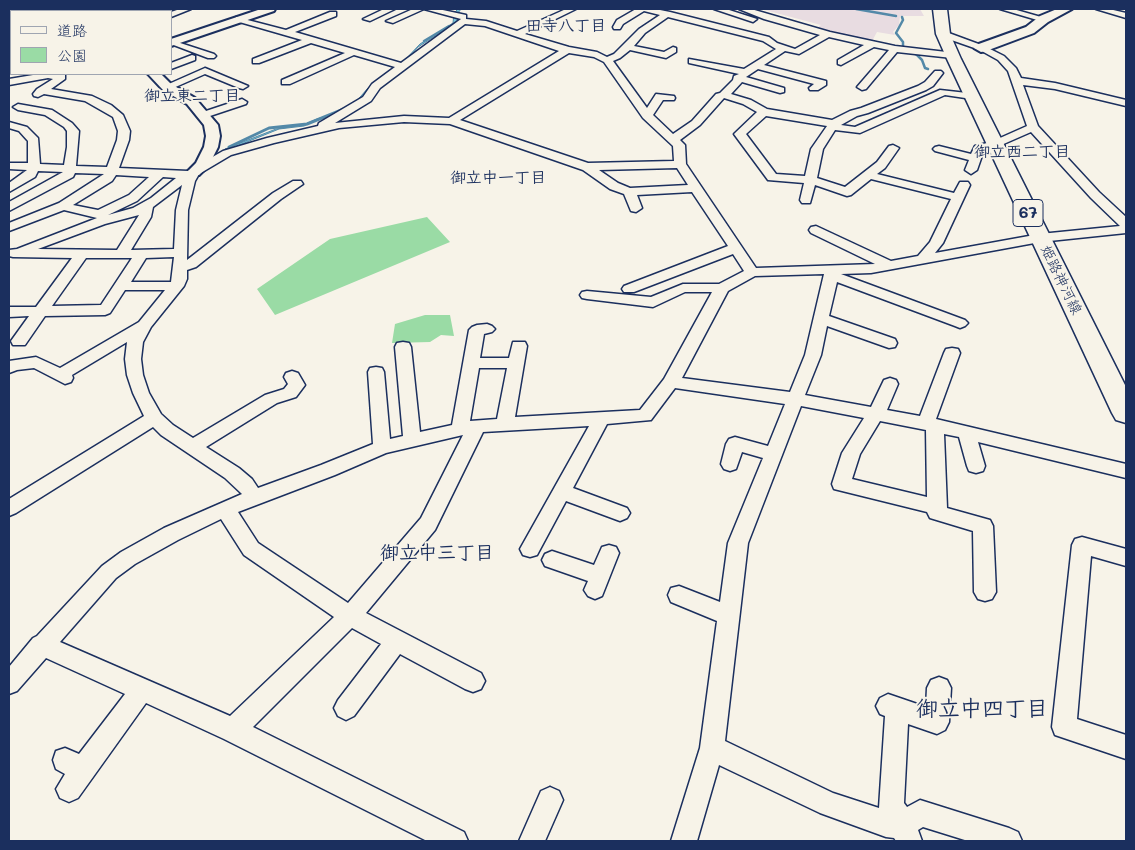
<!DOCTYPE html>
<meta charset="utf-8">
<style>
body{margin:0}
#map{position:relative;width:1135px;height:850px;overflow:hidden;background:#f7f3e8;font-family:Mali,"Klee One",sans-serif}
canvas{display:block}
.frame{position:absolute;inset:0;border:10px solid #1b2f5e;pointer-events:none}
.legend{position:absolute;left:10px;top:10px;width:162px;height:65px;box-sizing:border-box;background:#f7f3e8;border:1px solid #9fa5b1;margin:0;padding:6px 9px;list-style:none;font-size:15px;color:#1b2f5e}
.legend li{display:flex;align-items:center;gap:10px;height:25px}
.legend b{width:25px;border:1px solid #9fa5b1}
</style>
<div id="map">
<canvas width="1135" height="850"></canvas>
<div class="frame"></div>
<ul class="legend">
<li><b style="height:6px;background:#f7f3e8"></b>道路</li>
<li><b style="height:14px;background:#9adba5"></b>公園</li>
</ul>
</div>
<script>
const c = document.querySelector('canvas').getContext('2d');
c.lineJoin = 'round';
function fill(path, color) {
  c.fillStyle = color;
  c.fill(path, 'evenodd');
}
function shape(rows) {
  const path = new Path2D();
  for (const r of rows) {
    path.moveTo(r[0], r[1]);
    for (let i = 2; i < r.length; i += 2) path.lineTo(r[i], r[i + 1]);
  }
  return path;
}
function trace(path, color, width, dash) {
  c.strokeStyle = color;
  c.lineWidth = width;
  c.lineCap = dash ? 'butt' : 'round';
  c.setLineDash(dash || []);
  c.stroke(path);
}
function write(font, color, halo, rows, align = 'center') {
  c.font = font + ' Mali,"Klee One",sans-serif';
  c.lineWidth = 4;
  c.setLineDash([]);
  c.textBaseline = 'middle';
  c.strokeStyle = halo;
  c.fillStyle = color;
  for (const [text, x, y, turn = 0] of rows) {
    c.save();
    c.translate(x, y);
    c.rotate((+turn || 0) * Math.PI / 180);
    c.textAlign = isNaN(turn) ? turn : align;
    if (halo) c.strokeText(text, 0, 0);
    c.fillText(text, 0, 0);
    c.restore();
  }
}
fill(shape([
 [761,9,920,9,924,16,900,16,899,25,893,32,895,35,877,32,871,43,815,29,821,25]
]), '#e8dce1');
fill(shape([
 [427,217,450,242,275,315,257,289,330,239],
 [425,315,450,315,454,336,441,335,430,342,392,343,395,324]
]), '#9adba5');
const water = shape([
 [74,9,170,9,163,11,77,11,74,9],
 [458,9,461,9,458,13,457,22,418,47,406,61,370,89,365,97,355,105,340,113,319,119,304,126,279,129,227,150,225,149,276,129,303,125,317,119,339,112,354,104,368,88,404,61,420,44,453,23,454,13,458,9]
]);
fill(water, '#79c5d9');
trace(water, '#5389a8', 1);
trace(shape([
 [856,9,896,16],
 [902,17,903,20,896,33,903,42,903,48,917,55,922,60,925,68,928,69],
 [424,41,449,26]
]), '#5389a8', 2.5);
trace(shape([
 [229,147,269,128,307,124,344,109]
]), '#5389a8', 3);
const minor = shape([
 [45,9,54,9,56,11,47,11,45,9],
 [180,9,191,9,171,17,171,12,180,9],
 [384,9,395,9,370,21,363,19,384,9],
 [413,9,438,9,466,15,466,19,486,21,517,31,566,9,576,9,525,34,569,47,597,52,607,57,614,54,639,29,660,15,644,11,623,24,620,29,614,29,613,27,617,20,636,9,655,9,670,12,769,37,777,43,795,49,820,35,764,19,739,9,751,9,830,32,895,46,955,53,957,55,952,58,897,52,866,89,862,90,857,87,889,50,874,47,841,65,838,64,838,60,864,45,829,37,799,54,785,51,764,65,826,81,826,85,818,90,810,90,809,88,814,84,758,69,746,77,784,88,784,92,780,93,742,82,731,94,751,100,767,109,832,120,850,111,861,108,918,86,925,82,935,71,941,71,943,73,933,86,926,90,868,113,857,116,841,125,855,127,940,90,976,94,977,96,976,98,972,99,945,95,860,133,835,130,823,149,817,178,845,187,877,162,889,146,893,145,899,148,885,168,877,174,954,193,960,182,968,182,970,185,943,243,935,253,1040,234,1120,226,1091,198,1031,132,999,146,984,150,977,170,971,174,965,170,969,160,935,151,933,149,935,147,939,146,971,154,975,146,991,142,1027,126,1008,71,998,60,980,50,940,36,940,32,946,32,984,46,1004,56,1016,68,1021,78,1055,83,1126,100,1126,106,1055,89,1023,85,1038,126,1099,192,1126,217,1126,233,1040,242,871,273,841,274,965,320,968,323,965,326,960,328,955,326,837,282,829,316,895,339,897,343,895,347,889,348,827,326,821,355,805,395,871,407,884,380,890,378,896,380,898,384,887,410,920,416,944,353,946,349,952,348,958,349,960,353,936,419,1126,464,1126,478,978,442,985,466,983,471,976,473,969,471,967,466,959,437,944,434,947,508,990,520,993,526,996,592,992,599,985,601,978,599,974,592,973,531,930,518,927,512,834,489,832,484,842,453,864,418,801,406,748,543,725,741,833,793,879,808,885,716,880,714,876,706,880,698,888,694,926,707,927,688,931,680,939,677,947,680,951,688,949,722,945,730,937,734,908,724,904,803,907,807,920,800,1009,828,1018,832,1022,841,968,841,923,827,918,830,922,841,896,841,894,838,886,837,820,813,719,765,697,841,671,841,700,748,717,621,671,602,668,595,671,588,679,586,720,602,728,543,763,458,742,452,736,469,730,471,724,469,721,464,726,444,729,439,735,437,768,446,785,404,675,388,651,420,607,424,573,488,627,508,630,513,627,518,620,521,566,501,537,555,530,557,523,555,520,549,589,426,483,432,435,530,366,613,481,673,485,681,481,689,473,692,465,689,400,654,354,716,346,720,338,716,334,708,338,700,381,644,352,628,253,727,464,832,468,841,427,841,224,739,146,703,78,798,69,802,60,798,56,789,65,774,56,769,53,760,56,751,65,748,79,754,125,694,46,658,17,691,9,694,9,667,33,638,37,636,102,566,121,552,164,528,242,494,225,478,161,435,153,427,16,513,9,516,9,499,144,416,133,393,127,375,125,359,127,342,72,375,73,378,71,382,65,384,34,368,17,370,9,373,9,361,36,357,60,368,139,322,165,290,125,290,110,313,105,315,45,316,25,345,13,345,11,341,29,316,9,317,9,307,36,307,72,258,13,257,9,256,9,250,17,249,97,218,64,210,9,231,9,223,59,203,104,174,75,173,73,177,9,211,9,202,63,172,38,171,35,177,9,192,9,183,27,170,9,169,9,163,28,163,28,141,19,131,9,128,9,122,27,127,38,138,40,164,64,165,67,147,67,131,64,127,45,115,18,110,13,107,18,104,52,110,72,123,79,131,76,166,107,167,117,140,118,131,113,117,85,101,44,94,38,97,34,96,33,94,37,89,53,79,48,78,9,85,9,79,39,74,65,75,65,79,51,89,92,96,111,105,123,115,130,131,129,140,119,168,188,171,223,151,267,138,318,126,319,123,363,97,372,84,395,67,354,55,290,84,282,84,282,80,345,53,311,43,259,63,253,63,253,59,302,40,236,21,236,17,286,30,330,12,336,12,336,16,295,32,401,63,461,19,424,9,393,23,386,21,413,9],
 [668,17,763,41,776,49,744,69,689,59,689,63,739,74,734,76,733,80,720,93,716,94,692,121,673,134,653,115,663,100,674,100,675,98,674,96,656,94,647,108,613,61,620,58,630,50,666,58,676,52,676,48,673,47,664,52,634,46,645,33,668,17],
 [465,24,485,26,559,51,449,118,404,116,335,123,371,101,380,88,465,24],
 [569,53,594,57,604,62,643,118,673,146,674,161,588,163,460,120,569,53],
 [724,98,743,104,757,112,734,134,768,180,804,183,800,200,802,203,810,203,815,185,847,196,851,195,871,179,951,199,930,242,918,256,891,261,816,226,811,227,809,230,811,233,875,264,756,268,686,164,685,145,680,140,700,125,724,98],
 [766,116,827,126,811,149,805,176,776,174,746,134,766,116],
 [404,122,450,124,583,170,610,189,624,194,631,211,636,212,642,208,637,195,692,192,728,246,624,286,622,289,624,292,634,292,733,254,744,271,719,284,683,284,651,297,587,291,582,292,580,295,582,298,587,299,653,307,685,292,712,292,664,379,640,410,515,417,527,346,525,342,513,342,509,358,480,358,484,334,492,332,495,329,492,326,487,324,477,325,472,327,469,330,452,425,420,432,411,347,409,343,403,342,397,343,395,347,403,436,390,439,384,372,382,368,376,367,370,368,368,372,373,444,321,465,258,488,252,479,239,468,206,447,277,403,296,397,305,385,298,373,292,371,286,373,284,377,288,384,284,389,265,395,193,438,173,425,161,414,149,393,143,375,141,359,143,342,151,327,184,286,187,279,187,270,196,267,281,199,303,184,301,181,293,181,273,193,187,260,188,210,195,181,199,174,231,155,274,143,339,128,404,122],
 [677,168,688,185,630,188,618,183,599,170,677,168],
 [116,175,149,177,129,195,98,210,73,205,112,181,116,175],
 [163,177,176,178,151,198,133,208,108,215,137,201,163,177],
 [182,185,176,210,174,249,131,250,151,217,153,207,182,185],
 [139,215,117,250,38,249,105,224,139,215],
 [174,257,171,282,131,282,146,258,174,257],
 [86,258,132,258,101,305,52,306,86,258],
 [824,274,805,355,790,392,682,378,728,291,755,276,824,274],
 [479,368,507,368,497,419,470,421,479,368],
 [880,421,926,430,927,497,852,479,860,454,880,421],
 [463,435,421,518,348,603,258,543,238,512,335,475,386,453,463,435],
 [221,519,244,555,334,617,230,716,60,642,116,578,135,564,178,540,221,519],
 [714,9,726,9,757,19,753,22,714,9],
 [1000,9,1013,9,1048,19,1044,22,1000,9],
 [1096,9,1109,9,1126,13,1126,18,1096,9],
 [9,13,11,14,11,22,9,21,9,13],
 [171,40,214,54,216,56,214,58,208,58,171,44,171,40],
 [192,55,195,56,195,60,171,69,171,63,192,55],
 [11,61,11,67,9,68,9,62,11,61],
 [205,68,248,86,243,89,239,88,205,74,171,89,167,90,162,87,205,68],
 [242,99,247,102,246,104,204,118,199,115,200,113,242,99],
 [1082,537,1126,549,1126,566,1091,556,1077,719,1126,735,1126,759,1055,735,1052,727,1072,545,1075,539,1082,537],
 [609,545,616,547,619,553,602,596,595,599,588,596,584,590,588,581,545,566,542,560,545,554,552,551,594,565,602,547,609,545],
 [550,787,559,791,563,800,545,841,519,841,541,791,550,787]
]);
const tertiary = shape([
 [261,9,275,9,274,11,171,46,171,39,261,9],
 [148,74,161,74,171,84,195,98,218,125,220,136,218,147,209,165,199,175,189,175,187,172,196,163,204,147,206,136,204,125,187,104,163,90,148,74]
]);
const secondary = shape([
 [1057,9,1072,9,1048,22,1034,33,986,51,981,52,974,48,976,45,1026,27,1040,16,1057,9]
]);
const primary = shape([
 [933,9,947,9,950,34,961,59,1126,387,1126,423,1116,420,1112,413,947,59,936,34,933,9]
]);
trace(minor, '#1b2f5e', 3);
trace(tertiary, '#1b2f5e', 4);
trace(secondary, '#1b2f5e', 4);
trace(primary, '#1b2f5e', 3);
fill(minor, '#f7f3e8');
fill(tertiary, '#f7f3e8');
fill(secondary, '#f7f3e8');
fill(primary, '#f7f3e8');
write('15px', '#1b2f5e', '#f7f3e8', [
 ["姫路神河線",1061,280,64]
]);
write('bold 16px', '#1b2f5e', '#f7f3e8', [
 ["田寺八丁目",566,26],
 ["御立東二丁目",192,96],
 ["御立西二丁目",1022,152],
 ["御立中一丁目",498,178]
]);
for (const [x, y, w] of [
 [1028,213,30]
]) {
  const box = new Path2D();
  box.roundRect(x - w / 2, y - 13.5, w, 27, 4);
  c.fillStyle = '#f7f3e8';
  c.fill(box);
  trace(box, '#1b2f5e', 1);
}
write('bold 16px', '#1b2f5e', null, [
 ["67",1028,213]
]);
write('bold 19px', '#1b2f5e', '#f7f3e8', [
 ["御立中三丁目",437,553]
]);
write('bold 22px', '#1b2f5e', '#f7f3e8', [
 ["御立中四丁目",982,709]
]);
</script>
